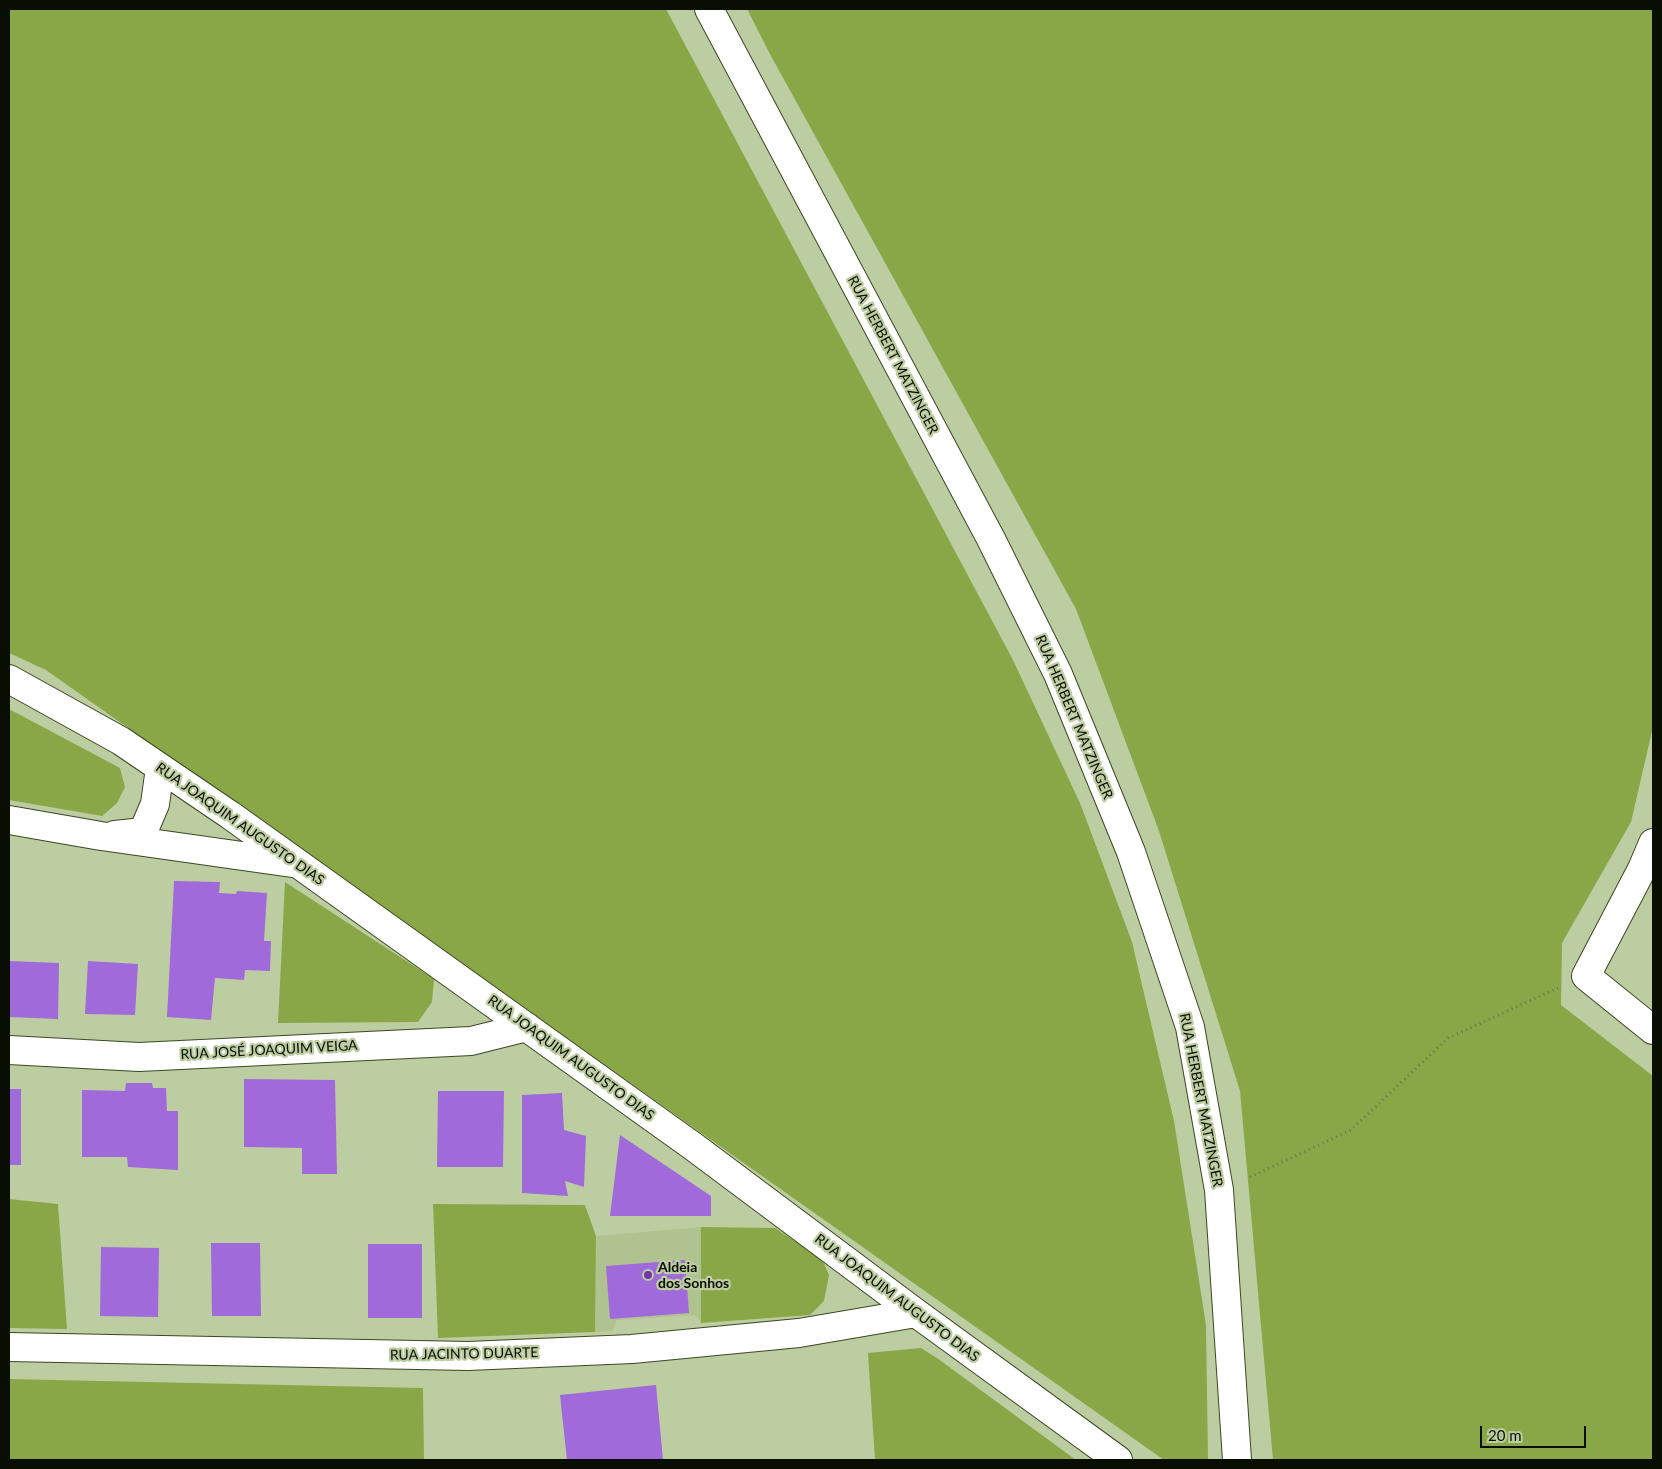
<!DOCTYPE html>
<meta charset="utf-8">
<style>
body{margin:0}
#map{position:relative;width:1662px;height:1469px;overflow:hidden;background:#bdcda2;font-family:Lato,sans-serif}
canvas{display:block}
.frame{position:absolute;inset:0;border:10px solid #090e02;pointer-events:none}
.scale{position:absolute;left:1480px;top:1426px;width:106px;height:22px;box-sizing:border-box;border:2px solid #090e02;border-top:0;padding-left:6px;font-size:15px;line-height:18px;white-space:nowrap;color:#090e02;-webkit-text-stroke:4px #bdcda2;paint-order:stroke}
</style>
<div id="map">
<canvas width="1662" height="1469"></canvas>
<div class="frame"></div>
<div class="scale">20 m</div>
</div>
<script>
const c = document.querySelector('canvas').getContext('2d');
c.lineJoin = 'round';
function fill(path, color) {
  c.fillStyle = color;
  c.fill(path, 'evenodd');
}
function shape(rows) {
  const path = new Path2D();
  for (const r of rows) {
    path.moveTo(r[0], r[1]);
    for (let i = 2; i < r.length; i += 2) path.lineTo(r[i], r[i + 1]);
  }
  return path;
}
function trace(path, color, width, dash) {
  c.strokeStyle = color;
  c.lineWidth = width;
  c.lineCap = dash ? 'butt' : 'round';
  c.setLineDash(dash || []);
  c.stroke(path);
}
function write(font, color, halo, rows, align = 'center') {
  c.font = font + ' Lato,sans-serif';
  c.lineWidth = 4.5;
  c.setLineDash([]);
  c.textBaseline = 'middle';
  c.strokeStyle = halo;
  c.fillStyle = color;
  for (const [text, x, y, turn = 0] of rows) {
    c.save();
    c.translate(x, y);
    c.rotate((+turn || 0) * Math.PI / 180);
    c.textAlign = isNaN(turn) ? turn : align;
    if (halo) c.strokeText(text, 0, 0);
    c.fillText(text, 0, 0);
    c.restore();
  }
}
fill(shape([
 [701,1227,701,1323,695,1315,617,1320,612,1331,595,1332,596,1236]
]), '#b0c290');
fill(shape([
 [9,9,666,9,1013,660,1080,803,1132,942,1174,1121,1206,1325,1208,1460,1164,1460,46,670,9,653],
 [747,9,1653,9,1653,727,1631,822,1562,943,1561,1005,1653,1076,1653,1460,1273,1460,1240,1091,1159,831,1076,609,771,56],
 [9,709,120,768,125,787,117,803,102,816,9,800],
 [285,882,434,979,432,1002,418,1022,278,1023],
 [9,1199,58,1204,67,1329,9,1328],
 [433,1204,585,1205,596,1236,595,1332,438,1338],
 [701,1227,775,1228,822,1259,829,1275,824,1301,810,1315,701,1323],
 [921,1348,937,1358,1076,1460,875,1460,868,1353],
 [9,1379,423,1388,424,1460,9,1460]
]), '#89a746');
fill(shape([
 [174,881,220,882,219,893,236,894,237,891,267,893,264,941,271,941,270,971,245,970,244,980,215,978,211,1020,167,1017],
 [9,961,59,963,58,1019,9,1017],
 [88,961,138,964,135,1015,85,1014],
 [244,1079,335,1080,337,1174,302,1174,302,1148,244,1147],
 [126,1083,152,1083,153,1088,166,1088,167,1111,178,1111,178,1170,128,1167,127,1157,82,1157,82,1090,125,1091],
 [9,1089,21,1089,21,1165,9,1165],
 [438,1091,504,1091,503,1167,437,1167],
 [562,1093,564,1130,586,1136,584,1187,565,1181,568,1196,522,1193,522,1095],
 [620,1135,711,1196,711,1216,610,1216],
 [211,1243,260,1243,261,1316,212,1316],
 [368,1244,422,1244,422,1318,368,1318],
 [101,1247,159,1248,158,1317,100,1316],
 [685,1260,689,1313,610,1319,606,1266],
 [656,1385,663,1460,567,1460,560,1395]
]), '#a06ada');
const minor = shape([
 [9,679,121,741,230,815,694,1147,916,1313,1118,1460],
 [9,820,101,836,292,863],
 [115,835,143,832,155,804,160,768],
 [1653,843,1642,869,1586,976,1653,1030],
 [9,1050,139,1057,471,1041,527,1027],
 [9,1347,468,1356,632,1349,799,1333,916,1313]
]);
const tertiary = shape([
 [709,9,991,539,1058,674,1131,852,1190,1027,1219,1190,1237,1460]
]);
trace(minor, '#3b4822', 30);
trace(tertiary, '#3b4822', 30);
trace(shape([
 [1250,1177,1351,1130,1448,1038,1558,988]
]), '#697457', 3, [1, 4]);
trace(minor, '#fff', 28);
trace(tertiary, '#fff', 28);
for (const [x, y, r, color] of [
 [648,1275,5,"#7235aa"]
]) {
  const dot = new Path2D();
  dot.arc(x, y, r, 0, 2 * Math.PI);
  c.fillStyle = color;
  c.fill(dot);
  trace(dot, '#bdcda2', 2);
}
write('14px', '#090e02', '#bdcda2', [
 ["RUA HERBERT MATZINGER",893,355,62],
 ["RUA HERBERT MATZINGER",1074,717,67],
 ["RUA JOAQUIM AUGUSTO DIAS",240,824,35],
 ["RUA JOSÉ JOAQUIM VEIGA",269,1050,-3],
 ["RUA JOAQUIM AUGUSTO DIAS",571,1058,36],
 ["RUA HERBERT MATZINGER",1201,1100,79],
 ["RUA JOAQUIM AUGUSTO DIAS",897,1298,37],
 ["RUA JACINTO DUARTE",464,1354,-1]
]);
write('bold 14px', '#090e02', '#bdcda2', [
 ["Aldeia",658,1267],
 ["dos Sonhos",658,1283]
], 'left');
</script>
